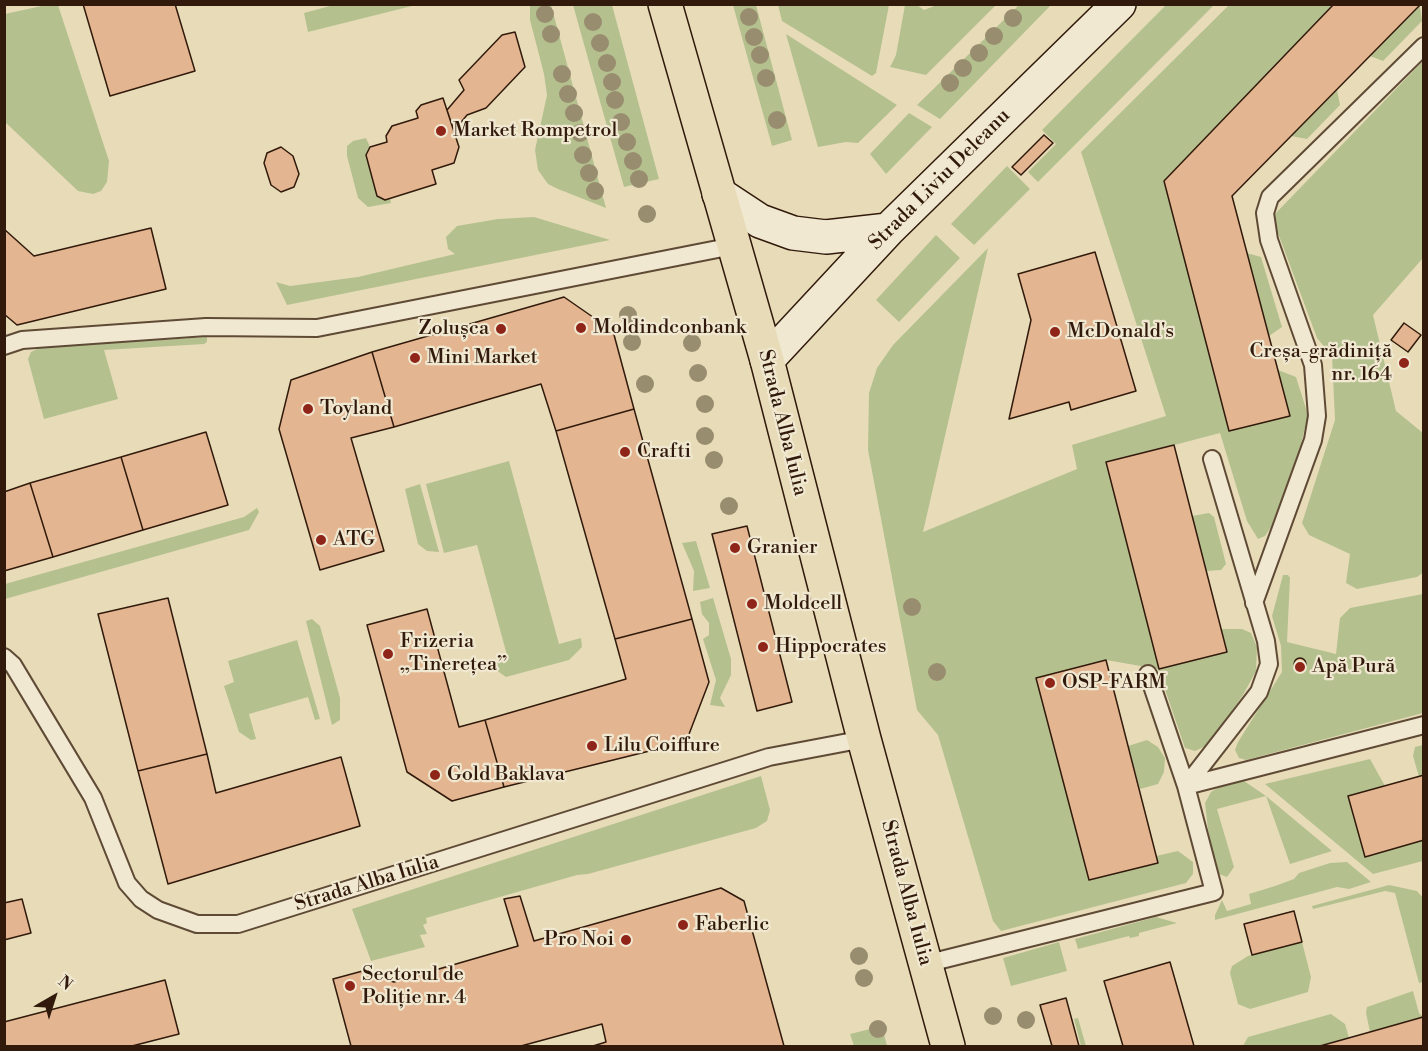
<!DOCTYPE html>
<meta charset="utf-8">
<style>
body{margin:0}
#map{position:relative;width:1428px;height:1051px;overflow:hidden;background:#e8dcb8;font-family:"Libre Bodoni",serif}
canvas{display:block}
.frame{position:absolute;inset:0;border:6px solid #311a0b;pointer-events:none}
.north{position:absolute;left:24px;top:967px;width:60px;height:60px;-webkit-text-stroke:4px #f0e8d1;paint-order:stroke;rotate:39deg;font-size:16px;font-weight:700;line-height:24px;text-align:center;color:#311a0b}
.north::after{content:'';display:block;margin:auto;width:21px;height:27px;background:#311a0b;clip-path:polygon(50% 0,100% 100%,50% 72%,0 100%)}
</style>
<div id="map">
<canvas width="1428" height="1051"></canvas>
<div class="frame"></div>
<div class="north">N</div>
</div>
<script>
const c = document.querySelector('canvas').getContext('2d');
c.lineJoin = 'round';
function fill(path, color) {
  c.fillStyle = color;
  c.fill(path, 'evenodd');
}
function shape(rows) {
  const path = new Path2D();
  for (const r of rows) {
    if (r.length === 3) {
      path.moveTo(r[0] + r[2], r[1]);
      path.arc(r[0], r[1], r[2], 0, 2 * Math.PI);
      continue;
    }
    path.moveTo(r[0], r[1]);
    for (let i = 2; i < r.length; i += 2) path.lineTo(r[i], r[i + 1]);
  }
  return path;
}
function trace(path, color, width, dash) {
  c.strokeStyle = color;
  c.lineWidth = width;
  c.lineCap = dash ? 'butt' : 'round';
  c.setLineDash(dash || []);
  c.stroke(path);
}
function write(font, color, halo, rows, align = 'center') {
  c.font = font + ' "Libre Bodoni",serif';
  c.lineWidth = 4.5;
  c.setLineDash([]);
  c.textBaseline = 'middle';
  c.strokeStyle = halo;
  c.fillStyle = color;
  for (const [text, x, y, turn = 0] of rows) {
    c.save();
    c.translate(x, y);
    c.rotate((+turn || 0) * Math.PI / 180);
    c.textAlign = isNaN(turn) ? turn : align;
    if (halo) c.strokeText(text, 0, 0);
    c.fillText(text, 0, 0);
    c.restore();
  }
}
fill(shape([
 [337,4,416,4,416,5,308,32,304,13],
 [1167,4,1214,5,1038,182,1028,172,1056,144,1042,130],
 [46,5,58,5,109,161,107,182,101,191,93,194,78,191,5,122,5,14],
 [530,5,551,5,606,208,558,189,548,184,538,170,535,150,547,95,544,74,530,20],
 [573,5,612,5,659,179,624,187],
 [733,5,756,5,792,140,772,146],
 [778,5,889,5,876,73,872,76,782,21],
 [905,5,917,5,924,10,937,5,996,5,926,75,890,67,896,55],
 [1019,5,1051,5,940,119,917,105],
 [1229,5,1334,5,1164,181,1229,431,1290,416,1278,370,1296,377,1308,415,1300,448,1271,527,1265,536,1258,539,1247,521,1220,433,1106,463,1159,669,1226,652,1221,629,1242,629,1251,633,1257,647,1256,671,1243,695,1208,745,1195,751,1185,748,1158,669,1106,660,1036,678,1089,880,1158,863,1156,856,1178,851,1193,862,1193,874,1186,883,1001,931,993,921,938,735,917,710,868,450,869,393,877,368,893,345,988,248,923,532,1077,469,1072,445,1166,416,1081,152],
 [1420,6,1422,21,1383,61,1370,56],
 [786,34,897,105,858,143,846,142,818,147],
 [1423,61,1423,258,1373,315,1396,411,1423,433,1424,572,1417,577,1357,589,1346,583,1350,554,1309,535,1302,523,1335,420,1332,356,1317,338,1272,217],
 [1337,90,1340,105,1307,139,1291,136],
 [909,113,932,127,886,174,870,154],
 [366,138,370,147,366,155,377,196,390,198,391,203,368,207,358,198,347,156,347,146,353,141],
 [1007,166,1030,189,974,245,951,224],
 [534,217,610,240,287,305,276,282,290,286,358,277,455,254,448,249,446,237,457,226,498,219],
 [936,235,960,258,899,322,876,300],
 [1247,253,1261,257,1282,327,1269,336],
 [207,337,207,342,204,344,104,350,118,399,44,419,28,359,31,352,39,348],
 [509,461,559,644,581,638,582,647,569,660,506,677,489,665,508,659,477,545,444,553,426,484],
 [420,484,439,552,427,551,418,544,405,489],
 [257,508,259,512,249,530,5,599,5,584,244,517],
 [1209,513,1214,517,1226,564,1221,570,1206,571,1192,516],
 [696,541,710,588,693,591,694,571,682,543],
 [1283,575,1288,575,1290,578,1287,642,1336,654,1340,618,1350,608,1423,594,1423,713,1246,760,1239,758,1235,750,1238,742,1282,672,1281,646,1272,616],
 [713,598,731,659,731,675,720,698,725,707,710,705,716,680,703,639,709,635,709,623,702,614,700,602],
 [312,619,320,626,340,698,340,720,332,725,306,621],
 [297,640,320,719,315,720,308,697,249,714,256,739,251,740,239,732,224,686,234,682,228,661],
 [1147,740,1158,747,1165,758,1164,772,1158,784,1140,789,1128,746],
 [1423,745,1423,775,1419,777,1413,756,1415,747],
 [1370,759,1385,786,1349,796,1366,856,1423,840,1423,861,1373,874,1265,784],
 [761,776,770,810,767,821,756,828,588,874,577,875,426,918,427,923,423,925,427,934,420,935,425,947,371,961,352,909],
 [1244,781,1266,796,1332,851,1290,864,1266,796,1217,809,1234,867,1227,877,1219,874,1209,838,1205,803,1211,792,1219,787],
 [1347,862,1371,882,1349,889,1337,887,1215,920,1215,915,1222,900,1227,911,1251,904,1249,894,1275,886,1294,879,1299,873,1330,863],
 [1389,885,1417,891,1423,898,1423,982,1419,983,1395,893,1385,891,1313,909,1312,906],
 [1156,917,1177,923,1139,933,1139,936,1130,938,1129,936,1078,949,1075,939],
 [1059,942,1067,971,1011,986,1003,958],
 [1302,942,1311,977,1308,992,1250,1009,1238,1004,1230,973,1232,966,1248,956],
 [1413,991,1419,1013,1423,1017,1370,1032,1366,1013,1367,1007],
 [1331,1014,1345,1024,1349,1038,1320,1046,1243,1046,1248,1037],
 [1078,1018,1086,1046,1081,1046,1074,1019],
 [882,1026,887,1046,854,1046,850,1034]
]), '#b5c08f');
const building = shape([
 [83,4,175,4,195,71,110,96,83,4],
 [1334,4,1421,4,1232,196,1290,416,1229,431,1164,181,1334,4],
 [515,32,525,67,486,108,467,115,454,131,447,110,464,90,459,80,502,35,515,32],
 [443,98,459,147,454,163,432,170,436,184,385,200,377,196,366,155,370,147,387,142,386,136,392,126,418,118,416,111,421,105,443,98],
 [1044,135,1053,143,1021,175,1012,167,1044,135],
 [281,147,293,156,299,174,294,187,281,192,271,185,264,163,267,153,281,147],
 [151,228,166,289,17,325,4,314,4,229,34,256,151,228],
 [1095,252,1136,391,1071,410,1069,402,1009,419,1031,320,1018,274,1095,252],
 [564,297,613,331,634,409,556,431,541,384,394,427,372,352,564,297],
 [1404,323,1421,335,1408,352,1391,340,1404,323],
 [372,352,394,427,351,438,384,551,320,570,279,429,291,380,372,352],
 [634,409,692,619,615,639,556,431,634,409],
 [206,432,228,505,143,530,121,457,206,432],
 [1174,445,1227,652,1159,669,1106,462,1174,445],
 [121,457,143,530,53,557,30,483,121,457],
 [30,483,53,557,4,571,4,492,30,483],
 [747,526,792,702,757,711,712,534,747,526],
 [168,598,207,754,138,771,98,614,168,598],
 [427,609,459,727,485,720,504,787,452,801,407,772,367,625,427,609],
 [692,619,709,682,686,742,504,787,485,720,626,679,615,639,692,619],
 [1300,664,6],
 [1106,660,1158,863,1089,880,1036,678,1106,660],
 [207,754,216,793,341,757,360,826,168,884,138,771,207,754],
 [1424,775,1424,840,1365,857,1348,796,1424,775],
 [721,888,744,901,784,1046,593,1046,606,1042,602,1024,521,1046,351,1046,333,979,370,969,377,977,394,982,518,946,504,899,520,896,534,941,721,888],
 [22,899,31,933,4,940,4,903,22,899],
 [1294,911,1302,942,1252,955,1244,924,1294,911],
 [1170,962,1194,1046,1123,1046,1104,981,1170,962],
 [165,980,179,1034,132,1046,4,1046,4,1022,165,980],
 [1066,998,1079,1046,1052,1046,1040,1005,1066,998],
 [1423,1017,1424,1046,1320,1046,1370,1032,1423,1017]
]);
fill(building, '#e3b591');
trace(building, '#311a0b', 1.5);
const lane = shape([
 [4,346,22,340,206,327,317,328,733,246],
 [1254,603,1313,440,1317,416,1313,365,1269,240,1265,213,1270,197,1424,46],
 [4,657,13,665,93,798,127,883,141,899,158,910,197,924,238,924,769,757,864,739],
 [1186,786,1259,692,1269,664,1266,641,1212,459],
 [1186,786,1424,725],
 [925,964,1214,892,1186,786,1148,674]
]);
const secondary = shape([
 [719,194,760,221,793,233,826,237,888,230],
 [767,360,888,230,1119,4]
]);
const primary = shape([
 [665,4,767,360,864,739,948,1046]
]);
trace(lane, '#5f4a36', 20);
trace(secondary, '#311a0b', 36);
trace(primary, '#311a0b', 36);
trace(lane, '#f0e8d1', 16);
trace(secondary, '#f0e8d1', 33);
trace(primary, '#e8dcb8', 33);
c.fillStyle = '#998d6f';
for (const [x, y] of [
 [545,14],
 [749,17],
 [1013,18],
 [593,22],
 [551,34],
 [994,36],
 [754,37],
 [600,43],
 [979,53],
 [760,55],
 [607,63],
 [963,68],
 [562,74],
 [766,78],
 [612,82],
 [950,83],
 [568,94],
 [615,100],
 [574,113],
 [777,120],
 [621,122],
 [580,133],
 [627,142],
 [583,155],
 [633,161],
 [589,173],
 [639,179],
 [595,191],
 [647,214],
 [628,315],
 [632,342],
 [692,343],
 [698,373],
 [645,384],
 [705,404],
 [705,436],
 [714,460],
 [729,506],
 [912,607],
 [937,672],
 [859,956],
 [864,978],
 [993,1016],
 [1026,1020],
 [878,1029]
]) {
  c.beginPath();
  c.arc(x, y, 9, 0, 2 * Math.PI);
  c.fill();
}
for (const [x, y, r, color] of [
 [441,131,6,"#8f2418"],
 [581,328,6,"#8f2418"],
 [501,329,6,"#8f2418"],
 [1055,332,6,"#8f2418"],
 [415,358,6,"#8f2418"],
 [1404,363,6,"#8f2418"],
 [308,409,6,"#8f2418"],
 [625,452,6,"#8f2418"],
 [321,540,6,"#8f2418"],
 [735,548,6,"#8f2418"],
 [752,604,6,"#8f2418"],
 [763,647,6,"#8f2418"],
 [388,654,6,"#8f2418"],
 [1300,667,6,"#8f2418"],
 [1050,683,6,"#8f2418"],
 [592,746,6,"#8f2418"],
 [435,775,6,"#8f2418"],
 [683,925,6,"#8f2418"],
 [626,940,6,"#8f2418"],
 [350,986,6,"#8f2418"]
]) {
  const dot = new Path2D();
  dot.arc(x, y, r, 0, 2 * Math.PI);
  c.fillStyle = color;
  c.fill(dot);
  trace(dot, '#f0e8d1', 2);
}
write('20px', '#311a0b', '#f0e8d1', [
 ["Market Rompetrol",453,131],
 ["Moldindconbank",593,328],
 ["Zolușca",489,329,"right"],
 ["McDonald's",1067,332],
 ["Creșa-grădiniță",1392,352,"right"],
 ["nr. 164",1392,375,"right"],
 ["Mini Market",427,358],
 ["Toyland",320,409],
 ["Crafti",637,452],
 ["ATG",333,540],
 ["Granier",747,548],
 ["Moldcell",764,604],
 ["Frizeria",400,642],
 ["„Tinerețea”",400,665],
 ["Hippocrates",775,647],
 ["Apă Pură",1312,667],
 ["OSP-FARM",1062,683],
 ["Lilu Coiffure",604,746],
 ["Gold Baklava",447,775],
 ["Faberlic",695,925],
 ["Pro Noi",614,940,"right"],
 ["Sectorul de",362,975],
 ["Poliție nr. 4",362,998]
], 'left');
write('20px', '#311a0b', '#f0e8d1', [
 ["Strada Liviu Deleanu",940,180,-45],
 ["Strada Alba Iulia",782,423,76],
 ["Strada Alba Iulia",367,884,-17],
 ["Strada Alba Iulia",906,893,75]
]);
</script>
